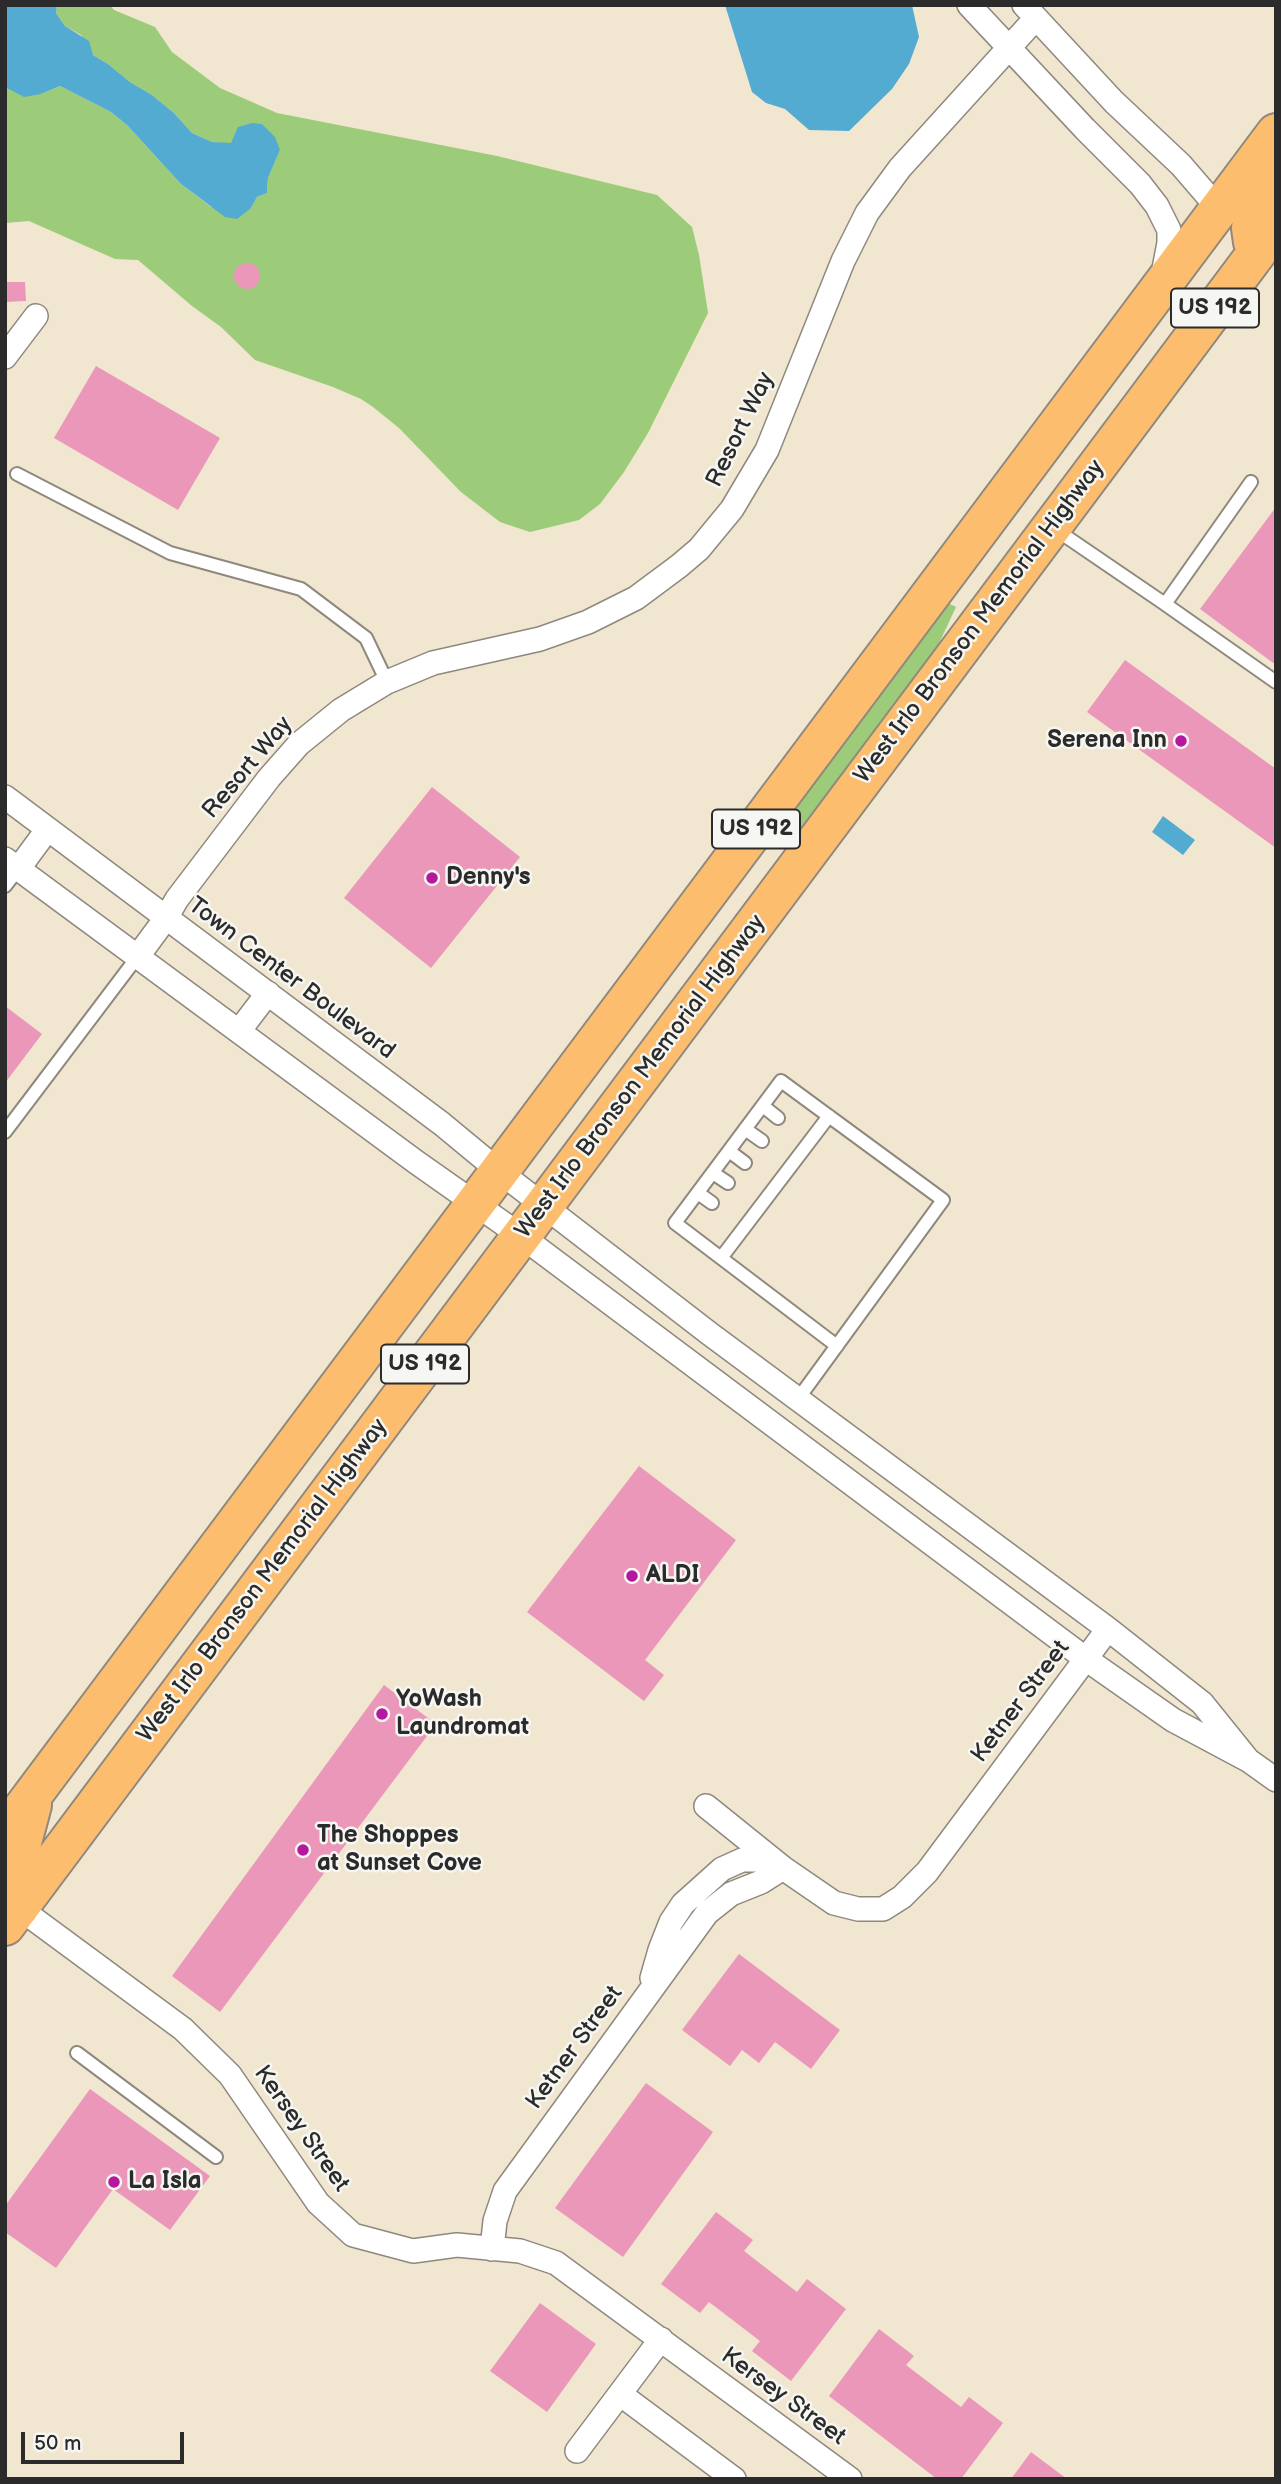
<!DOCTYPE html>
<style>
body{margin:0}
#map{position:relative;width:1281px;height:2484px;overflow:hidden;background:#f1e6d0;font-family:"Balsamiq Sans",sans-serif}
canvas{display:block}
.frame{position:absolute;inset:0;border:7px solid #2b2b2b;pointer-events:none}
.scale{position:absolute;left:21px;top:2432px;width:163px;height:32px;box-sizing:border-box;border:4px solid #2b2b2b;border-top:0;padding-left:9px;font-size:21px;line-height:24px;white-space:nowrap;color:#2b2b2b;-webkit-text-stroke:5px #f6f6f2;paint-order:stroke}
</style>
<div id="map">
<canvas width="1281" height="2484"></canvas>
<div class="frame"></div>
<div class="scale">50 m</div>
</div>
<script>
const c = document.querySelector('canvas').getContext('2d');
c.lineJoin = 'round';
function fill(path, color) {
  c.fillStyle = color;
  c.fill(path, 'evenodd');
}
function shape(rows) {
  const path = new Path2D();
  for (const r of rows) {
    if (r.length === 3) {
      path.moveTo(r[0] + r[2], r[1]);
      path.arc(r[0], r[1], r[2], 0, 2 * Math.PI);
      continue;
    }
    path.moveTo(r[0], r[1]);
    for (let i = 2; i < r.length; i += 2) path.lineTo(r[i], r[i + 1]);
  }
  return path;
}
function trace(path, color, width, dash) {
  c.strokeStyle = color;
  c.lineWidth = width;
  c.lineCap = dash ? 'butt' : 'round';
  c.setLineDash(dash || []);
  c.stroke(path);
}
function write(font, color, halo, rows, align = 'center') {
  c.font = font + ' "Balsamiq Sans",sans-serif';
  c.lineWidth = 5;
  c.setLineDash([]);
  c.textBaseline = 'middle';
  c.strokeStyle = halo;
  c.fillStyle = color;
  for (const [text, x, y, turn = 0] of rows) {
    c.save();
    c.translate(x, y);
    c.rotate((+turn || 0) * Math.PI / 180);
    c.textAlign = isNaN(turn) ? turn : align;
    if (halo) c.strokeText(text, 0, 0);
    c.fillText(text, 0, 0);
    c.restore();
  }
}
fill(shape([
 [57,5,110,5,114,10,155,27,172,52,220,88,277,113,497,156,657,195,692,227,699,255,708,313,648,433,624,472,600,504,579,520,530,532,500,522,461,492,399,428,373,407,361,399,333,387,255,360,221,327,192,306,138,260,115,259,29,221,5,223,5,87,41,94,60,86,111,112,127,125,181,184,211,207,251,208,257,197,267,193,268,178,280,150,212,142,192,133,174,113,152,95,130,82,108,64,93,55,81,35,65,26,56,13],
 [948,603,956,607,935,652,796,838,784,840,799,803]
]), '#9ccb79');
fill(shape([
 [5,5,57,5,56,13,65,26,89,41,93,55,108,64,130,82,152,95,174,113,192,133,212,142,231,143,238,127,252,123,262,124,275,137,280,150,268,178,267,193,257,197,251,208,237,219,225,217,181,184,127,125,111,112,60,86,41,94,24,97,5,87],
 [725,5,912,5,919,37,909,64,892,89,849,131,809,130,785,109,766,103,752,92],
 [1163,816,1195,840,1183,855,1152,832]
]), '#54abd1');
fill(shape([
 [247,276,13],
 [5,282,25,282,26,301,5,302],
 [96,366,220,438,178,510,54,438],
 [1276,507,1276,665,1200,609],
 [1125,660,1276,769,1276,848,1087,712],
 [432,787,520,857,431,968,344,898],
 [5,1006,42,1034,5,1083],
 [639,1466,736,1540,645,1660,664,1675,644,1701,527,1612],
 [384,1685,436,1724,220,2012,172,1976],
 [739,1954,840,2030,811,2069,775,2042,759,2063,742,2050,730,2066,682,2030],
 [646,2083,713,2132,623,2257,555,2208],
 [90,2089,210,2176,170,2230,113,2189,56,2268,5,2232,5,2206],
 [716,2212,753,2240,744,2251,797,2292,807,2279,846,2309,791,2381,752,2351,760,2341,709,2302,700,2313,661,2284],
 [540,2303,596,2344,547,2412,490,2371],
 [879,2329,914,2356,906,2365,961,2407,969,2397,1003,2423,961,2479,937,2479,829,2396],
 [1031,2452,1067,2479,1011,2479]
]), '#ea97ba');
const lane = shape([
 [17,474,170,553,301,589,366,638,387,682],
 [1055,529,1165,604,1251,482],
 [1165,604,1276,682],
 [5,886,19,868],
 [763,1106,778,1118],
 [745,1129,762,1141],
 [5,1132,138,956],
 [729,1151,745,1163],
 [713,1173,728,1183],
 [698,1193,712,1203],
 [721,1258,829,1116],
 [798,1399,943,1200,781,1081,675,1223,837,1346],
 [77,2053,216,2157]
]);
const street = shape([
 [969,5,1085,129,1140,184,1157,206,1169,230,1169,243,1163,274],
 [1024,5,1114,102,1181,165,1218,208],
 [5,357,36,316],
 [5,797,442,1124,500,1172,710,1334,1108,1629,1202,1703,1248,1760],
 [5,859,416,1162,521,1236,1086,1659,1173,1720,1248,1760,1276,1780],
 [19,868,47,830],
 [138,956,166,918,177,899,269,778,299,744,341,710,387,682,433,663,540,639,588,622,636,598,679,566,699,549,732,509,767,450,843,261,867,213,900,168,1036,18],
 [239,1031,268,993],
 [706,1806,783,1868,834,1903,858,1909,883,1909,902,1897,927,1872,1108,1629],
 [19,1908,183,2029,230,2075,318,2203,353,2235,413,2251,457,2245,520,2251,556,2263,850,2479],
 [652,1978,660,1950,671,1922,683,1904,722,1869,742,1860,760,1860,779,1866],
 [492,2249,495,2221,505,2191,707,1913,731,1894,761,1882,783,1868],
 [620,2394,734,2479],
 [577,2451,661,2339]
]);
const highway = shape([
 [1257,252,1253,242,1251,228,1269,152],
 [5,1832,1276,133],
 [19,1908,15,1883,20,1850,32,1805],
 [5,1926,1276,227]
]);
trace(lane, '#8e887e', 16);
trace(street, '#8e887e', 26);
trace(highway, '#8e887e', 42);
trace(lane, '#fff', 12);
trace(street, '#fff', 23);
trace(highway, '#fcbd6f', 38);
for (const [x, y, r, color] of [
 [1181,741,7,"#b5179e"],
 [432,878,7,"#b5179e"],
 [632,1576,7,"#b5179e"],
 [382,1714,7,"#b5179e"],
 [303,1850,7,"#b5179e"],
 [114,2182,7,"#b5179e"]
]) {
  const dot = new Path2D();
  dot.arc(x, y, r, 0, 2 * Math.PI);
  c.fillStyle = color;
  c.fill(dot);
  trace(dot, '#f6f6f2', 2.5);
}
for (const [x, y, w] of [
 [1215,308,88],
 [756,829,88],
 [425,1364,88]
]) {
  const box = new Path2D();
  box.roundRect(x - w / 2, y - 19.5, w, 39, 5);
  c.fillStyle = '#f6f6f2';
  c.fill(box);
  trace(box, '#2b2b2b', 2);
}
write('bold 23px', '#2b2b2b', null, [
 ["US 192",1215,308],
 ["US 192",756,829],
 ["US 192",425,1364]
]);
write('24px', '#2b2b2b', '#f6f6f2', [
 ["Resort Way",741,430,-64],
 ["West Irlo Bronson Memorial Highway",980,622,-53],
 ["Resort Way",248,768,-50],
 ["Town Center Boulevard",291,979,37],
 ["West Irlo Bronson Memorial Highway",641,1077,-53],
 ["West Irlo Bronson Memorial Highway",263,1581,-53],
 ["Ketner Street",1021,1702,-53],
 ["Ketner Street",575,2048,-54],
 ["Kersey Street",301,2129,55],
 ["Kersey Street",783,2397,36]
]);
write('bold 24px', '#2b2b2b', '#f6f6f2', [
 ["Serena Inn",1167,741,"right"],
 ["Denny's",446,878],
 ["ALDI",646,1576],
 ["YoWash",396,1700],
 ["Laundromat",396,1728],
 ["The Shoppes",317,1836],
 ["at Sunset Cove",317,1864],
 ["La Isla",128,2182]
], 'left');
</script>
